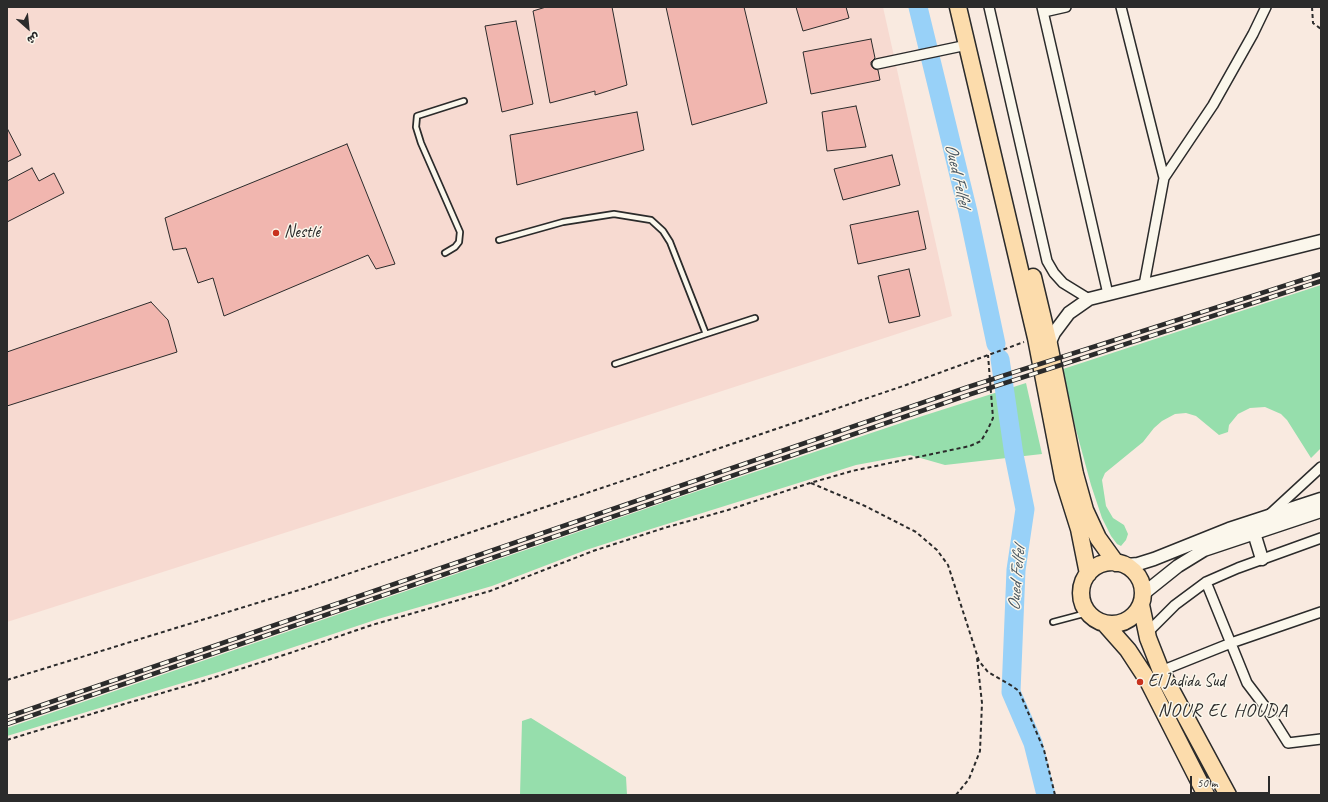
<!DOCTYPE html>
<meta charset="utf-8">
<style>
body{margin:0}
#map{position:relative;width:1328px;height:802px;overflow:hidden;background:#f9eae0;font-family:Caveat,"Playpen Sans Arabic",sans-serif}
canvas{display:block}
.frame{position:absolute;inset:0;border:8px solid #2b2b2b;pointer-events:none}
.north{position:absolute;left:8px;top:8px;width:40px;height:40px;-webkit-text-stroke:3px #fbf7ec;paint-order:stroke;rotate:153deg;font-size:11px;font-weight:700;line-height:16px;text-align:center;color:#2b2b2b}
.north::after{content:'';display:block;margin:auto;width:14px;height:18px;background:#2b2b2b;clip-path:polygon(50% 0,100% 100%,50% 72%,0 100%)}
.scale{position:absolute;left:1190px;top:776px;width:80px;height:18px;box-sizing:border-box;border:2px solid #2b2b2b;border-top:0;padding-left:5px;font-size:12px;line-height:14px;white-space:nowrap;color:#2b2b2b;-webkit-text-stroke:3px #fbf7ec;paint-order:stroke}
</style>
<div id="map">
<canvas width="1328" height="802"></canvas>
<div class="frame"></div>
<div class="north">ش</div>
<div class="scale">50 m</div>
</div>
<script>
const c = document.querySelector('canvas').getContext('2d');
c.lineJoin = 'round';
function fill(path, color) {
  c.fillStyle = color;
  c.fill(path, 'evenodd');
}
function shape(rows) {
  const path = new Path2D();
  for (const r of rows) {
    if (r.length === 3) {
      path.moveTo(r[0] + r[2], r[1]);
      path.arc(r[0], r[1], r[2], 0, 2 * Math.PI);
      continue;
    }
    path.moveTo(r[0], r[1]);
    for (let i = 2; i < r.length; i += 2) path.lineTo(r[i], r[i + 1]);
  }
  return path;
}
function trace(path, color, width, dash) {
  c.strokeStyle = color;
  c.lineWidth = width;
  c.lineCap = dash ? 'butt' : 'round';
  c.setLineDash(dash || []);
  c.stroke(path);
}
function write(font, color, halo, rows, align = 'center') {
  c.font = font + ' Caveat,sans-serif';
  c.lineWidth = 3;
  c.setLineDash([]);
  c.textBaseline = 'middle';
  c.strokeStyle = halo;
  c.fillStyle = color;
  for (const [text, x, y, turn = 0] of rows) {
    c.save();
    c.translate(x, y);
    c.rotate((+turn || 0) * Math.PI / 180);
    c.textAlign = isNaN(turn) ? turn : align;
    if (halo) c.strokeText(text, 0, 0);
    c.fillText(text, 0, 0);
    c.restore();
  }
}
fill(shape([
 [7,7,883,7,952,316,440,483,7,622]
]), '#f7dad1');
fill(shape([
 [1321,285,1321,448,1311,458,1287,420,1281,414,1265,407,1250,408,1238,414,1229,425,1228,432,1219,435,1196,416,1186,413,1175,414,1162,421,1154,428,1143,442,1105,473,1102,480,1106,506,1113,518,1124,525,1128,534,1126,540,1121,546,1117,544,1111,536,1102,518,1091,485,1075,426,1063,369],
 [1026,383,1042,454,945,465,910,455,856,465,651,529,586,550,492,586,378,619,222,671,7,736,7,728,683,496,910,420],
 [531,718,626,777,627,795,520,795,522,721]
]), '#96deac');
trace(shape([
 [918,7,968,212,996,344],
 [1000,359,1014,455,1025,509,1016,570,1011,692,1033,743,1046,795]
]), '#98d1f8', 19);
const building = shape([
 [546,7,612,7,627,85,595,95,595,91,550,103,533,11,546,7],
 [666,7,744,7,767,103,692,125,666,7],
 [796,7,846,7,849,18,803,31,796,7],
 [516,21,533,104,502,112,485,26,516,21],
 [871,39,875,58,871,62,871,65,873,68,878,70,880,80,811,94,803,52,871,39],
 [856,106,866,147,827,151,822,112,856,106],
 [637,112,644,150,517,185,510,135,637,112],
 [7,128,21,155,7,162,7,128],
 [347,144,395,264,376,269,368,255,224,316,213,278,198,283,186,248,173,250,165,218,347,144],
 [892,155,900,185,843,200,834,169,892,155],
 [32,168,39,181,54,173,64,193,7,222,7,181,32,168],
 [918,211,926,249,858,264,850,225,918,211],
 [909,269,920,316,889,323,878,276,909,269],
 [151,302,168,320,177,352,7,406,7,352,151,302]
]);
fill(building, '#f1b6af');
trace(building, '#2b2b2b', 1);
const lane = shape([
 [499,240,563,222,614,214,651,220,663,231,670,242,706,334,755,318],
 [445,253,455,247,459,242,460,232,421,143,416,127,417,116,464,101],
 [615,364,706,334],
 [1053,622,1087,613]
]);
const street = shape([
 [989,7,1047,261,1054,273,1063,283,1089,299],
 [1042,7,1108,294],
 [1121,7,1164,178],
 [1044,12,1066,7],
 [877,64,967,45],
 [1144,285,1164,178,1213,105,1253,34,1266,7],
 [1269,515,1321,467],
 [1206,582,1247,683,1266,708,1288,743,1321,739],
 [1147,633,1175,605,1206,582,1238,568,1321,538],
 [1161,671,1231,643,1321,612]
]);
const secondary = shape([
 [1049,344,1054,333,1069,313,1089,299,1321,241],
 [1254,533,1262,559],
 [1126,565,1138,564,1154,559,1229,529,1321,499],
 [1143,594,1178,566,1204,550,1321,511]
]);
const highway = shape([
 [958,7,1036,338,1063,478,1079,529,1088,574],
 [1033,277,1049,344,1075,474,1085,510,1098,538,1116,563],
 [1112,593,31],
 [1141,605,1148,638,1161,671,1228,795],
 [1105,624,1128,650,1147,679,1206,795]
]);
trace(lane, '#2b2b2b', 8);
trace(street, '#2b2b2b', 12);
trace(secondary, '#2b2b2b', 15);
trace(highway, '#2b2b2b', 19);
trace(shape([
 [1312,7,1313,23,1321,29],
 [811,483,865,506,916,532,937,550,948,565,979,661,988,672,1012,686,1019,691,1022,698,1044,750,1055,795],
 [7,680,309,587,906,385,1024,342],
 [7,740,124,704,203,681,290,653,372,625,490,591,593,551,664,528,728,510,810,483,852,471,970,446,981,441,988,429,993,418,988,355],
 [956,795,969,779,980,751,982,703,977,658]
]), '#2b2b2b', 2, [4, 3]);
trace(lane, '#fbf7ec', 4.5);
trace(street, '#fbf7ec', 9);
trace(secondary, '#fbf7ec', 12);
trace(highway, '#fcdcac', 16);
const rail = shape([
 [7,717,968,387,1321,274],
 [7,724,971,394,1321,281]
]);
trace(rail, '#2b2b2b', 4.5);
trace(rail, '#fbf7ec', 3, [9]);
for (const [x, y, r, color] of [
 [276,233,4,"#c8321e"],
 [1140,682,4,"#c8321e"]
]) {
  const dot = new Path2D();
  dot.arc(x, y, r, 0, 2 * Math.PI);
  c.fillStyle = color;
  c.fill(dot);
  trace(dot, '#fbf7ec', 1.5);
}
write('17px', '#2b2b2b', '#fbf7ec', [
 ["Nestlé",284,233],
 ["El Jadida Sud",1148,682]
], 'left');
write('italic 18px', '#46545e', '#fbf7ec', [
 ["Oued Felfel",957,175,77],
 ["Oued Felfel",1017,579,-85]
]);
c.letterSpacing = '1px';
write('19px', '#2b2b2b', '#fbf7ec', [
 ["NOUR EL HOUDA",1223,711]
]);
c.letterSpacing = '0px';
</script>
